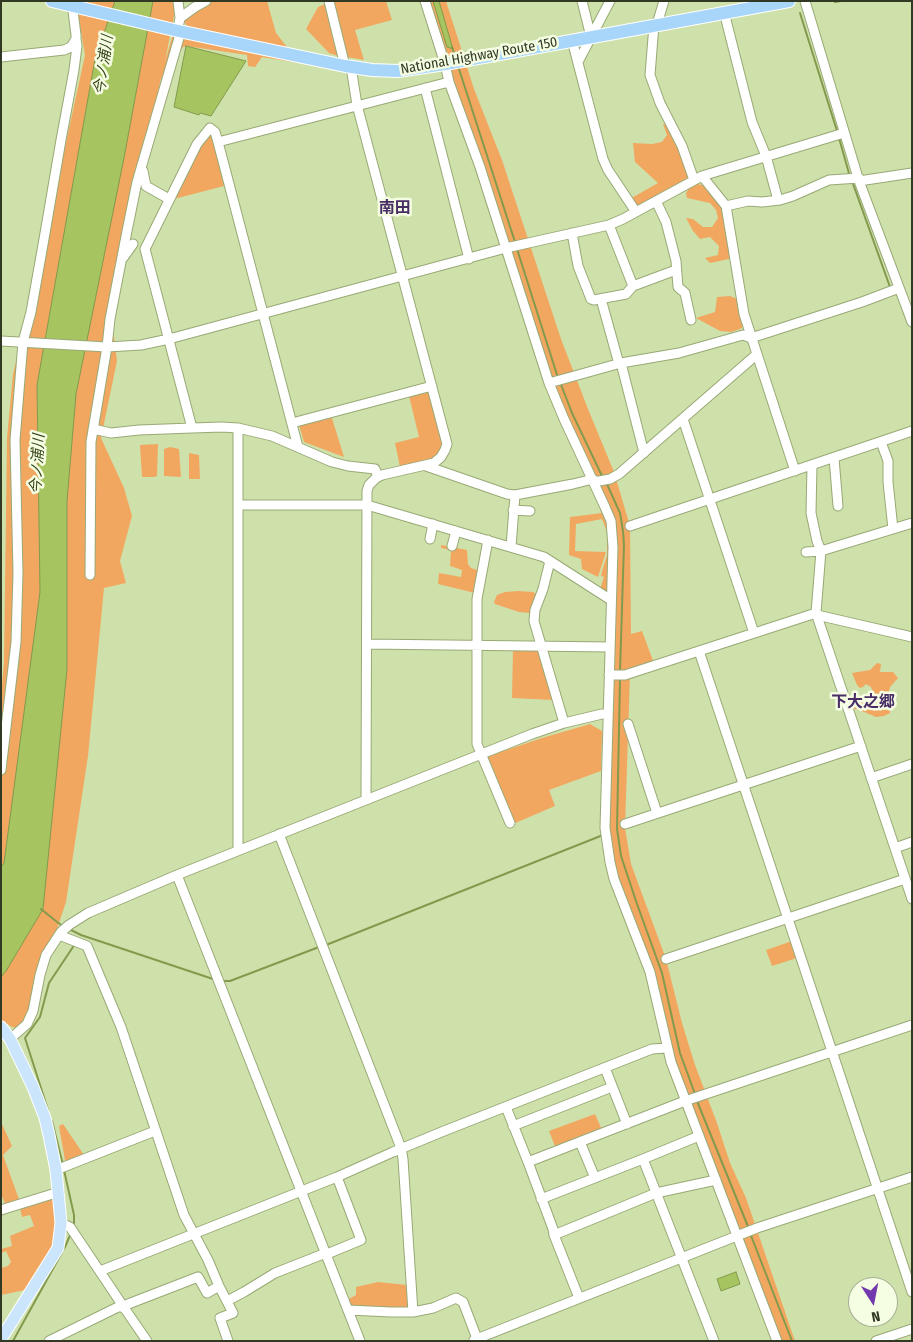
<!DOCTYPE html>
<meta charset="utf-8">
<style>
body{margin:0}
#map{position:relative;width:913px;height:1342px;overflow:hidden;background:#cfe1ab;font-family:"Fira Sans Condensed",sans-serif}
canvas{display:block}
.frame{position:absolute;inset:0;border:2px solid #313823;pointer-events:none}
.north{position:absolute;left:848px;top:1277px;width:50px;height:50px;box-sizing:border-box;background:#f5fee3;border:1px solid #a7af96;border-radius:50%;rotate:169deg;font-size:14px;font-weight:700;line-height:20px;text-align:center;color:#313823}
.north::after{content:'';display:block;margin:auto;width:18px;height:22px;background:#7338ae;clip-path:polygon(50% 0,100% 100%,50% 72%,0 100%)}
</style>
<div id="map">
<canvas width="913" height="1342"></canvas>
<div class="frame"></div>
<div class="north">N</div>
</div>
<script>
const c = document.querySelector('canvas').getContext('2d');
c.lineJoin = 'round';
function fill(path, color) {
  c.fillStyle = color;
  c.fill(path, 'evenodd');
}
function shape(rows) {
  const path = new Path2D();
  for (const r of rows) {
    path.moveTo(r[0], r[1]);
    for (let i = 2; i < r.length; i += 2) path.lineTo(r[i], r[i + 1]);
  }
  return path;
}
function trace(path, color, width, dash) {
  c.strokeStyle = color;
  c.lineWidth = width;
  c.lineCap = dash ? 'butt' : 'round';
  c.setLineDash(dash || []);
  c.stroke(path);
}
function write(font, color, halo, rows, align = 'center') {
  c.font = font + ' "Fira Sans Condensed","Noto Sans JP",sans-serif';
  c.lineWidth = 5;
  c.setLineDash([]);
  c.textBaseline = 'middle';
  c.strokeStyle = halo;
  c.fillStyle = color;
  for (const [text, x, y, turn = 0] of rows) {
    c.save();
    c.translate(x, y);
    c.rotate((+turn || 0) * Math.PI / 180);
    c.textAlign = isNaN(turn) ? turn : align;
    if (halo) c.strokeText(text, 0, 0);
    c.fillText(text, 0, 0);
    c.restore();
  }
}
fill(shape([
 [76,1,174,1,175,9,173,21,165,61,173,34,317,66,262,57,255,67,248,66,247,55,186,46,183,47,170,68,161,98,161,78,111,313,117,361,101,438,124,488,132,516,120,561,126,583,104,588,88,756,66,902,57,929,56,941,21,1029,12,1027,1,1020,1,697,4,662,7,438,13,374,41,258,85,55],
 [213,1,267,1,276,33,287,47,267,46,230,35,201,31,187,26,183,20],
 [333,1,386,1,392,20,355,30,364,60,347,57],
 [425,1,446,1,474,89,502,160,561,339,588,409,614,472,630,526,631,634,642,631,655,666,630,674,625,828,631,864,666,959,682,1023,695,1065,717,1123,730,1163,746,1198,795,1341,777,1341,684,1099,653,971,609,856,608,593,600,589,604,577,601,576,602,571,607,555,607,532,602,519,576,524,575,551,606,552,598,577,582,569,581,559,569,555,570,517,602,513,609,531,609,518,558,399],
 [325,4,338,56,329,53,306,29,318,7],
 [663,124,672,125,692,181,636,212,628,200,658,183,635,162,633,143,652,144,662,142,667,135],
 [212,130,224,186,174,199,192,153],
 [698,184,712,188,726,206,733,250,729,259,710,263,705,258,718,255,719,246,710,237,700,239,693,231,686,218,693,219,703,227,712,227,718,218,716,210,710,203,687,198,686,193,690,187],
 [730,296,742,301,747,324,740,329,731,332,720,331,696,318,715,312,717,297],
 [433,389,447,444,438,459,400,467,395,443,419,437,409,396],
 [332,418,344,457,304,442,299,425],
 [158,444,157,476,154,477,142,477,140,445],
 [170,447,179,449,181,477,164,476,164,449],
 [189,453,199,455,200,479,189,479],
 [441,545,467,550,468,564,471,568,480,571,475,593,438,584,439,573,461,577,462,570,450,566,451,550,441,548],
 [518,591,533,592,537,595,535,610,530,613,519,612,495,604,494,602,497,595,505,592],
 [542,646,554,700,512,698,513,648],
 [877,663,881,664,880,672,893,672,898,678,890,687,889,692,890,713,884,716,876,717,857,709,848,709,846,703,853,695,857,695,865,703,870,704,873,702,874,694,871,687,866,684,863,687,860,688,857,685,852,673,870,670],
 [590,724,602,731,601,771,549,790,555,806,513,824,486,757,542,738],
 [795,940,800,957,772,966,766,950],
 [595,1114,602,1130,556,1149,549,1131],
 [1,1122,12,1146,3,1155,20,1202,7,1208,1,1194],
 [63,1124,86,1158,66,1166,59,1126],
 [54,1196,56,1228,49,1255,30,1289,1,1295,1,1268,8,1266,11,1262,6,1251,1,1253,1,1249,12,1246,10,1236,34,1226,30,1215,22,1217,19,1204],
 [378,1282,407,1285,413,1312,351,1310,347,1300,356,1295,356,1287]
]), '#f2a760');
const water = shape([
 [115,1,153,1,124,158,76,394,67,501,67,669,43,909,6,971,1,977,1,867,4,863,40,592,37,385,95,59,115,1],
 [433,1,439,1,453,49,447,47,433,1],
 [186,46,246,61,211,116,200,113,199,115,174,107,186,46],
 [736,1272,740,1284,721,1291,717,1279,736,1272]
]);
fill(water, '#a6c45f');
trace(water, '#839a4d', 1);
trace(shape([
 [835,2,841,1],
 [800,13,837,131],
 [452,47,455,56],
 [458,66,515,242],
 [839,138,850,177],
 [852,181,890,287],
 [517,249,558,378],
 [560,382,572,413,603,478],
 [606,482,620,513,623,531,624,545,620,671],
 [620,679,617,829,621,856,637,904,662,973,680,1053,695,1094],
 [41,909,57,922,63,926],
 [69,929,81,935,216,980],
 [326,945,603,835],
 [223,981,230,981,319,947],
 [697,1101,749,1229],
 [48,1110,25,1038,40,1017,49,983,75,944],
 [52,1121,63,1165],
 [64,1170,74,1215,74,1226],
 [750,1233,792,1341],
 [13,1341,65,1247,71,1233]
]), '#839a4d', 2);
const minor = shape([
 [178,1,180,18,179,23],
 [329,1,345,66],
 [425,1,445,64,449,82,480,167,549,383,564,419,605,507,611,521,613,547,605,828,610,862,614,879,650,972,671,1062,777,1341],
 [582,1,591,37],
 [805,1,859,181,912,322],
 [724,12,752,122,766,156,778,200],
 [180,18,195,7,206,1],
 [657,24,664,1],
 [654,25,650,75,660,103,682,146,694,180],
 [572,40,603,159,608,170,636,212],
 [1,57,64,50,71,47,76,39,76,35,73,11,73,3],
 [578,62,610,1],
 [351,67,357,105,447,444,445,450,441,457,434,463,382,475,376,478,369,485,367,491,366,799],
 [425,88,469,259],
 [218,142,449,82],
 [143,171,146,186,169,199],
 [702,176,726,206,748,201,762,202,780,200,793,196,829,180,859,178],
 [859,181,912,173],
 [656,201,666,222,676,261,678,287,685,293,691,320],
 [726,206,744,314,795,471],
 [609,225,633,286,676,270],
 [572,233,578,266,591,299,594,300,626,294,633,286],
 [123,258,133,244],
 [601,299,619,364],
 [1,341,107,347,141,345,169,339,506,248,609,225,623,219,702,176,844,133],
 [621,363,644,453],
 [549,383,621,363,679,353,743,335,751,338,862,302,899,288],
 [683,419,754,633],
 [292,423,432,386],
 [192,428,145,249,197,144,210,128,215,132,218,142,298,447],
 [93,429,111,433,139,430,192,428,222,427,238,428,272,436,332,462,348,466,375,469,378,477],
 [881,442,888,461,888,482,893,529],
 [834,458,838,506],
 [426,466,507,494,515,495,573,484,593,479],
 [594,482,610,479,619,474,756,355],
 [238,505,367,505,544,557,611,600],
 [513,510,530,511],
 [912,523,821,551,816,613,912,899],
 [630,526,912,431],
 [430,539,433,524],
 [488,540,477,599,477,744,510,823],
 [452,546,456,531],
 [511,547,515,495],
 [806,552,821,551,817,541,811,513,812,465],
 [550,561,543,589,535,610,534,621,564,723],
 [90,575,91,442,107,347,110,319,127,231,137,182,181,31],
 [817,615,912,637],
 [367,644,610,647],
 [699,651,912,1292],
 [609,675,625,675,816,613],
 [628,724,657,813],
 [1,770,16,642,18,573,15,440,23,342,31,312,44,239,61,140,74,70,77,46,76,39],
 [871,778,912,764],
 [625,824,861,746],
 [279,834,401,1148,403,1159,413,1312,433,1308,456,1298,463,1302,478,1341],
 [895,848,912,842],
 [238,850,238,428],
 [177,875,360,1341],
 [59,935,87,946,121,1027,184,1215,208,1260,219,1286,233,1313,220,1318,228,1341],
 [666,959,905,879],
 [10,1039,27,1024,33,1011,40,975,46,955,61,932,69,925,88,913,177,875,532,734,564,723,602,714,608,714],
 [605,1068,627,1124],
 [506,1107,528,1162,553,1229,554,1235,579,1298],
 [513,1126,612,1087],
 [580,1142,595,1178],
 [643,1159,714,1341],
 [528,1162,685,1101,912,1025],
 [56,1170,155,1131],
 [541,1199,643,1159,699,1136],
 [1,1210,59,1192],
 [61,1223,70,1227,125,1309],
 [554,1235,656,1193,716,1180],
 [327,1254,361,1240,337,1177],
 [100,1271,337,1177,393,1152,444,1131,652,1049,667,1048],
 [227,1301,244,1292,275,1273,326,1253],
 [123,1306,198,1277,207,1293,219,1286],
 [348,1310,391,1312,413,1312],
 [474,1340,757,1228,912,1177],
 [49,1341,118,1307,122,1307,125,1309,147,1341],
 [876,1341,912,1329]
]);
const major = shape([
 [1,1027,10,1039,33,1087,45,1118,49,1135,56,1170,61,1223,58,1248,1,1339]
]);
const highway = shape([
 [52,1,174,30,345,66,372,70,398,71,445,64,789,1]
]);
trace(minor, '#98a975', 11);
trace(major, '#fff', 13);
trace(highway, '#fff', 14);
trace(minor, '#fff', 9);
trace(major, '#cbe6fc', 11);
trace(highway, '#a8d5fa', 12);
write('14px', '#313823', '#f5fee3', [
 ["National Highway Route 150",479,56,-10]
]);
write('italic 15px', '#374319', '#f5fee3', [
 ["今ノ浦川",104,65,-82],
 ["今ノ浦川",38,464,-87]
]);
write('bold 16px', '#482d67', '#f5fee3', [
 ["南田",395,209],
 ["下大之郷",863,703]
]);
</script>
